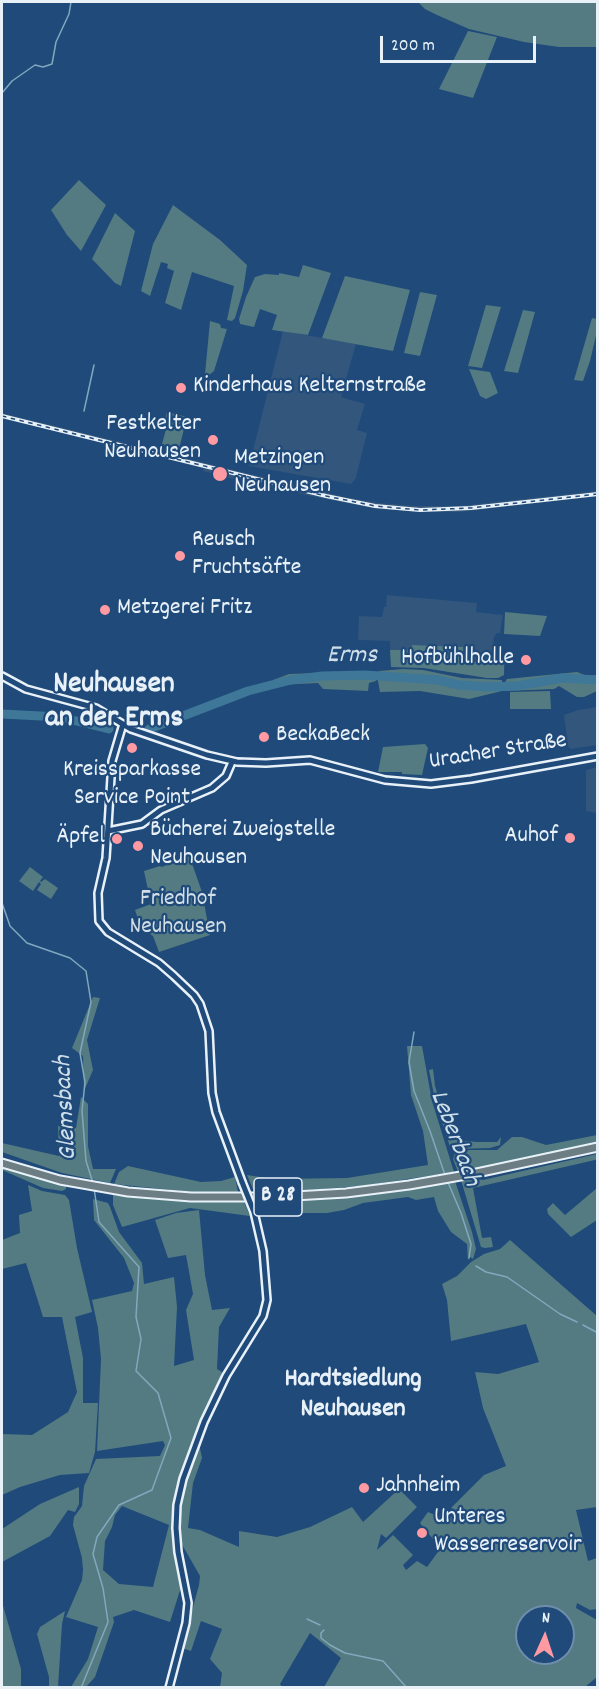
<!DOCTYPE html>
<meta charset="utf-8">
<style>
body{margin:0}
#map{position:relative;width:599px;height:1689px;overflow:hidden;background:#1f4a7a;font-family:Dekko,sans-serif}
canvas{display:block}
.frame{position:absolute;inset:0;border:3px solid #e8f1f8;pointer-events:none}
.north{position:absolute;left:515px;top:1605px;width:60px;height:60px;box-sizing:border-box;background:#1f4a7a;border:2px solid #6f8dac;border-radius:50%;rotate:3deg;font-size:16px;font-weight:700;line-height:24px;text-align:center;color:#e8f1f8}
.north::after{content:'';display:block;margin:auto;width:21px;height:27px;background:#ff9aa2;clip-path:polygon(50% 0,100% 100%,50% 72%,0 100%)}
.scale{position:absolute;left:380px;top:36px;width:156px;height:27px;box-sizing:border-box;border:3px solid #e8f1f8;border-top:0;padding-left:8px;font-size:18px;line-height:21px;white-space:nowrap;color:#e8f1f8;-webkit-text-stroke:4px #1f4a7a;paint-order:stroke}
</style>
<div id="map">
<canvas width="599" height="1689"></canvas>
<div class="frame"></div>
<div class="north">N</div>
<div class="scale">200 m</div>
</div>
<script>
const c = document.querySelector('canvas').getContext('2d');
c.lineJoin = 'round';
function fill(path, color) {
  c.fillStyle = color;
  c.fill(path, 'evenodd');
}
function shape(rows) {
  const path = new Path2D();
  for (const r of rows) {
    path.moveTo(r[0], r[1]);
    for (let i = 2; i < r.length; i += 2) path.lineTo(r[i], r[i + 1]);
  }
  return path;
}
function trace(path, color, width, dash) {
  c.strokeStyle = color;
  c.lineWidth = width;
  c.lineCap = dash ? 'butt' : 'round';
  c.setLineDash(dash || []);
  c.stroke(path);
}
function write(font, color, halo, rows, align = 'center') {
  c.font = font + ' Dekko,sans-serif';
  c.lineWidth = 4.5;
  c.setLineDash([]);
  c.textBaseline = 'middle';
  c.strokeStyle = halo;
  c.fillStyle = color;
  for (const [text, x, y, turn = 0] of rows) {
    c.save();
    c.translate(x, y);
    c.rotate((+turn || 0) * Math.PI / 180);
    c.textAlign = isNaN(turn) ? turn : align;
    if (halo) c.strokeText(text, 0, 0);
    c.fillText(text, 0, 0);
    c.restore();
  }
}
fill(shape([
 [283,331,356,344,341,397,365,404,357,430,367,433,356,478,351,484,249,466],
 [2,413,344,497,378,503,416,506,460,506,597,491,597,496,460,512,422,512,377,509,256,485,203,471,204,468,2,418],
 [387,595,477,603,476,612,503,615,500,633,497,633,494,637,492,662,505,663,504,675,498,678,487,678,424,668,391,667,390,641,358,640,359,616,382,617,384,607,386,607],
 [597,707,597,745,571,749,568,746,564,715,578,710],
 [597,767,598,767,597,813,586,811,586,770]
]), '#32567c');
fill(shape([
 [418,2,597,2,597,47,559,47,524,42,469,29,437,15,425,9],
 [468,31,497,37,473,98,439,89],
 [79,180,106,205,81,251,67,235,51,210],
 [173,205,220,240,247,265,243,291,235,318,232,321,227,320,234,286,192,272,181,310,165,303,174,271,167,268,168,264,161,262,150,296,141,291,153,244],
 [115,213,135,231,121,286,115,283,92,259],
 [303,265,331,273,308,335,272,330,277,315,260,309,254,327,240,324,239,319,246,297,255,277,265,274,279,275,279,273,299,277],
 [345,276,410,290,393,351,322,338],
 [420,292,437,295,420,356,404,353],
 [486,305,501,307,482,368,468,366],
 [523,310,535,312,518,373,504,371],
 [592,318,597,319,598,327,590,361,583,381,574,380],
 [210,321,220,324,221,328,227,329,214,371,209,375,205,374],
 [469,369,490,372,498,393,486,399,480,396],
 [167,412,187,417,179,449,162,444,168,422,165,418],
 [505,612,547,616,540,636,504,634],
 [412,645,463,647,463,661,504,663,504,675,498,678,487,678,424,668,391,667,390,650,412,650],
 [403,669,423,670,462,678,502,680,502,691,469,699,420,691,380,692,378,681,379,671],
 [372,671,375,673,376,681,369,683,368,691,323,689,318,683,277,685,273,680,289,674],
 [577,672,587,676,597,675,597,691,584,697,577,697,559,686,554,689,504,691,505,682,507,679],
 [550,691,551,709,510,709,510,692],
 [425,744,428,748,422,775,402,774,402,772,378,772,383,747],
 [189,855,202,892,210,935,159,952,153,936,141,928,135,910,151,904,144,871,160,866,162,867],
 [30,867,43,877,40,881,41,882,45,879,58,888,51,899,37,890,41,884,39,882,33,891,19,881],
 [93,997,100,998,87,1040,93,1070,84,1091,83,1056,72,1048],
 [407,1046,422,1046,432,1101,454,1172,362,1186,255,1194,247,1175,273,1179,347,1178,428,1165,423,1131,411,1095],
 [433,1069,435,1086,451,1136,456,1140,477,1142,497,1142,501,1137,500,1145,490,1148,456,1149,450,1147,435,1100,429,1070],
 [81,1097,88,1104,88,1146,93,1169,116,1169,110,1183,62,1173,2,1152,2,1143,59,1156,58,1126,76,1128],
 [597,1135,597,1143,458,1172,453,1159,455,1153,466,1150,497,1150,512,1137,522,1137,546,1145],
 [597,1154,597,1159,595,1160,473,1188,482,1238,491,1237,493,1247,485,1248,481,1247,461,1180,473,1178,483,1180],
 [2,1166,66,1186,66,1189,62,1191,43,1188,2,1170],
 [128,1166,201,1182,221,1181,235,1177,238,1192,191,1192,114,1184,119,1172],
 [455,1181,472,1232,476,1249,473,1259,470,1257,468,1260,467,1244,451,1232,438,1211,434,1197,416,1200,408,1197,363,1203,344,1210,327,1213,293,1213,264,1216,259,1200,428,1184,429,1186],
 [28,1185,42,1191,65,1195,69,1200,77,1248,92,1312,75,1317,83,1358,83,1403,98,1403,95,1452,89,1473,60,1475,20,1487,2,1495,2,1434,32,1435,68,1412,77,1392,62,1317,43,1317,26,1263,2,1269,2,1240,20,1233,19,1215,32,1211],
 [597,1188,597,1220,571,1237,548,1214,547,1209,553,1203,565,1215],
 [113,1195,162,1199,244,1202,250,1216,190,1208,122,1227,113,1205],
 [93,1199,108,1203,110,1207,119,1232,142,1263,144,1284,174,1277,177,1307,174,1366,194,1360,186,1310,193,1294,186,1255,168,1258,155,1220,176,1213,199,1210,205,1275,212,1310,230,1308,219,1327,217,1369,222,1372,191,1447,177,1490,173,1519,175,1548,182,1584,170,1622,134,1610,113,1617,114,1622,95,1677,86,1687,71,1687,88,1659,98,1627,66,1617,82,1580,83,1570,82,1558,73,1525,74,1517,82,1506,84,1486,96,1459,160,1456,165,1445,163,1441,97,1451,101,1359,98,1328,92,1300,132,1291,134,1283,124,1258,94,1220],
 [122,1506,169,1525,153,1587,119,1584,103,1570,105,1541,112,1527,115,1515],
 [510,1240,597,1316,597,1507,576,1510,588,1561,597,1558,597,1609,590,1610,577,1603,576,1608,597,1620,597,1677,585,1687,324,1687,341,1658,310,1633,280,1684,282,1687,220,1687,222,1673,210,1659,222,1629,201,1621,191,1651,182,1648,199,1585,200,1576,180,1541,179,1525,185,1483,199,1444,202,1458,193,1483,188,1528,200,1530,239,1547,239,1531,277,1537,310,1527,352,1507,363,1522,399,1489,417,1507,386,1538,381,1534,377,1550,393,1535,413,1555,403,1565,406,1570,417,1561,427,1567,443,1545,433,1539,420,1523,428,1512,448,1520,458,1511,451,1508,484,1475,506,1466,483,1408,475,1372,498,1374,539,1362,526,1324,451,1341,447,1300,442,1284,457,1276,471,1262,484,1254,500,1249],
 [527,1617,563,1617,563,1653,527,1653],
 [79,1487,79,1504,75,1512,68,1510,50,1536,2,1562,2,1529,40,1504],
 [2,1602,21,1669,21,1687,2,1687],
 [65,1611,62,1624,58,1687,49,1687,49,1677,37,1634,40,1627]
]), '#537b81');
trace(shape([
 [2,93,12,81,35,65,43,67,52,64,56,42,69,14,71,2],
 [84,411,94,365],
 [2,878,2,879],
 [2,903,10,926,27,943,70,958,86,971,91,1002,80,1053,85,1082,82,1111,86,1161,93,1183],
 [414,1032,409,1062,414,1091,430,1131,445,1175],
 [447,1180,461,1213,471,1244,469,1258],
 [476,1266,486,1272,507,1277,560,1314,577,1322],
 [583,1325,598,1333],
 [307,1619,320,1625],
 [324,1630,321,1633,321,1638,330,1645,345,1653,383,1661,407,1688],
 [81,1688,108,1622,103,1588,93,1554,97,1537,119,1505,152,1490,171,1438,158,1393,136,1371,141,1339,136,1317,139,1267,99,1222,94,1188]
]), '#82a8be', 1.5);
trace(shape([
 [2,714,60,717,109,729],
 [149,729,248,691,291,680,322,676,365,675,438,680,459,685,489,687,518,686,562,678,598,680]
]), '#3e7798', 9);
const tertiary = shape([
 [2,676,26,689,96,708,131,729,207,755,237,762,266,763,310,760,385,780,431,784,471,779,598,756],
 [123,724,112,761,106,858,98,893,99,921,108,932,159,963,174,976,194,995,200,1004,209,1031,212,1093,216,1112,242,1182],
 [108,831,142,824,161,810,212,788,226,776,232,762],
 [169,1688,186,1623,188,1603,178,1552,176,1528,177,1505,183,1479,204,1422,226,1376,263,1316,267,1300,263,1251,254,1212]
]);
const primary = shape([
 [2,1163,60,1180,128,1192,191,1197,277,1197,346,1193,409,1185,472,1174,598,1147]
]);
trace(tertiary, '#e8f1f8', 10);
trace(primary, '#e8f1f8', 11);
trace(tertiary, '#1f4a7a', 5);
trace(primary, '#6c7e84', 7);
const rail = shape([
 [2,416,326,496,375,506,420,510,471,508,598,494]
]);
trace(rail, '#e8f1f8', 4);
trace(rail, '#1f4a7a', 1.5, [4.5]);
const tertiaryBridge = shape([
 [242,1182,254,1212]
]);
trace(tertiaryBridge, '#e8f1f8', 10, []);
trace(tertiaryBridge, '#1f4a7a', 5);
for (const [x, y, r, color] of [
 [181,388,6,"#ff9aa2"],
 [213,440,6,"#ff9aa2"],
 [220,474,8,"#ff9aa2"],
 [180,556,6,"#ff9aa2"],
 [105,610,6,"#ff9aa2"],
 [526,660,6,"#ff9aa2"],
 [264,737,6,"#ff9aa2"],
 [132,748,6,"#ff9aa2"],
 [570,838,6,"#ff9aa2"],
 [117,839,6,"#ff9aa2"],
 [138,846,6,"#ff9aa2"],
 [364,1488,6,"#ff9aa2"],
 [422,1533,6,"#ff9aa2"]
]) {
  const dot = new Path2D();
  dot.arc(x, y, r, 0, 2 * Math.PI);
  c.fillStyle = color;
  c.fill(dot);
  trace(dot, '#1f4a7a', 2);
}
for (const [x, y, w] of [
 [278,1197,48]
]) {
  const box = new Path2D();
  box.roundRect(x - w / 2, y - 19, w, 38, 4.5);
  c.fillStyle = '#1f4a7a';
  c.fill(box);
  trace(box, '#e8f1f8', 1.5);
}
write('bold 22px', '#e8f1f8', null, [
 ["B 28",278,1197]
]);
write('24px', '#e8f1f8', '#1f4a7a', [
 ["Kinderhaus Kelternstraße",193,388],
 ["Festkelter",201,426,"right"],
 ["Neuhausen",201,454,"right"],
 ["Metzingen",234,460],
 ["Neuhausen",234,488],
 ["Reusch",192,542],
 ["Fruchtsäfte",192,570],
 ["Metzgerei Fritz",117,610],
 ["Hofbühlhalle",514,660,"right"],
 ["BeckaBeck",276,737],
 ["Kreissparkasse",132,772,"center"],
 ["Service Point",132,800,"center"],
 ["Bücherei Zweigstelle",150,832],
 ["Neuhausen",150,860],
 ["Auhof",558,838,"right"],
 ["Äpfel",105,839,"right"],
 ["Jahnheim",376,1488],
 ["Unteres",434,1519],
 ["Wasserreservoir",434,1547]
], 'left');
write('24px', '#e8f1f8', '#1f4a7a', [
 ["Uracher Straße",498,753,-9]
]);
write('24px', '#d2dfe6', '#1f4a7a', [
 ["Friedhof",178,901],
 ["Neuhausen",178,929]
]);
write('italic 26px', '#cedfea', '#1f4a7a', [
 ["Erms",352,657],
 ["Glemsbach",68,1108,-93],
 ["Leberbach",453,1139,69]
]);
write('bold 26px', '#e8f1f8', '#1f4a7a', [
 ["Hardtsiedlung",353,1381],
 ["Neuhausen",353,1411]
]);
write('bold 30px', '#e8f1f8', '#1f4a7a', [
 ["Neuhausen",114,687],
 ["an der Erms",114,721]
]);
</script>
